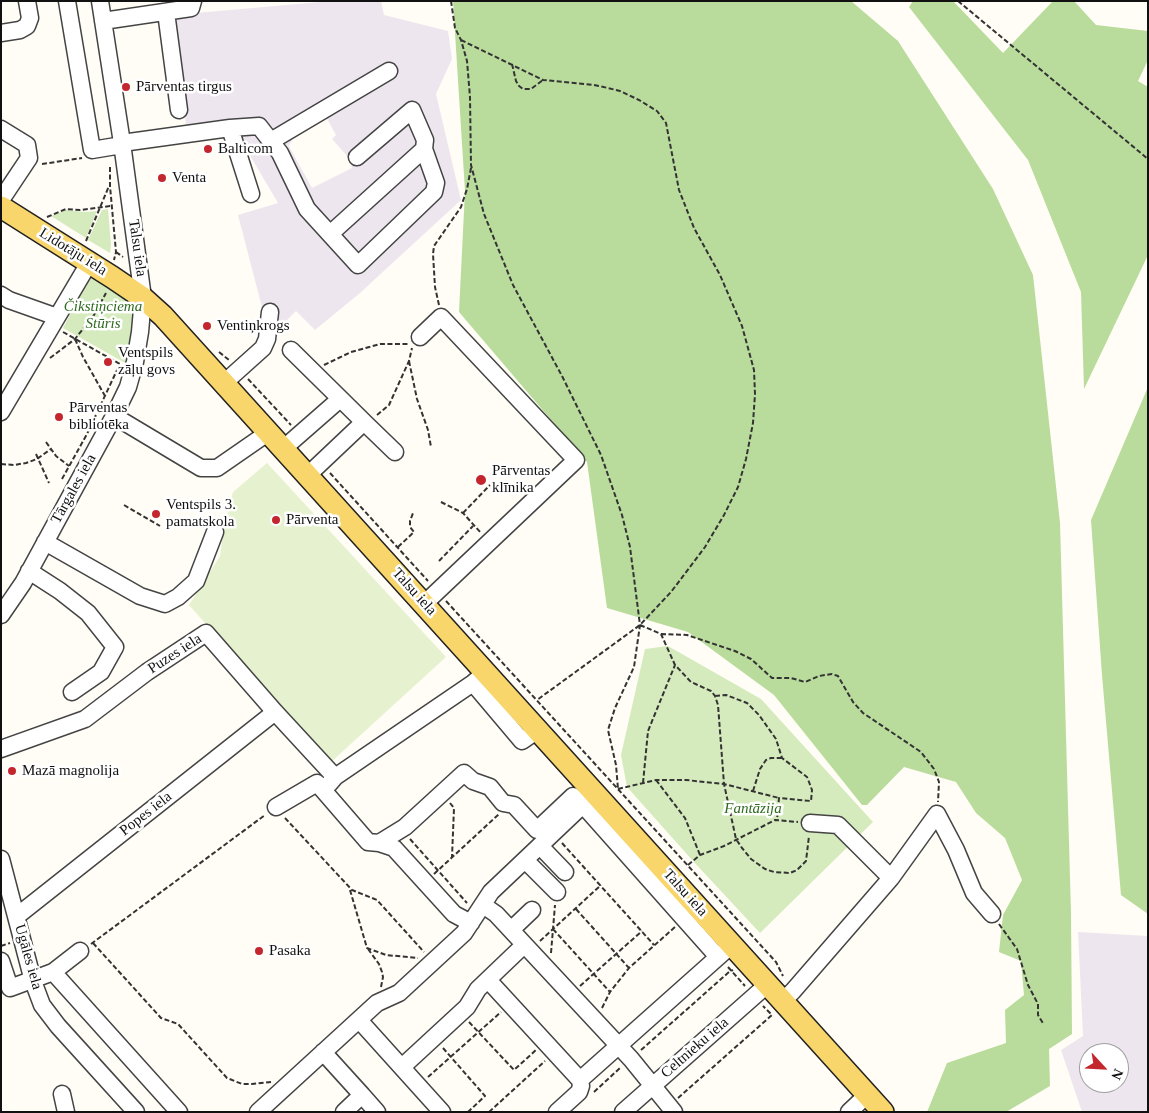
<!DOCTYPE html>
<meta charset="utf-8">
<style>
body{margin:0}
#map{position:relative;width:1149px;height:1113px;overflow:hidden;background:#fffdf5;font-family:"Times New Roman",serif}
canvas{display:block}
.frame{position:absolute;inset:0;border:2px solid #111;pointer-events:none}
.north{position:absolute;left:1079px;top:1043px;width:50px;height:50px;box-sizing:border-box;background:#fff;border:1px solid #a0a0a0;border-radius:50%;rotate:115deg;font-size:14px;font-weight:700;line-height:20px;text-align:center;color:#111}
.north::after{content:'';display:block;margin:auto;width:18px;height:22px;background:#c4262e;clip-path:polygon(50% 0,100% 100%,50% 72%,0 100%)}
</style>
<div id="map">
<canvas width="1149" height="1113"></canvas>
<div class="frame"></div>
<div class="north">N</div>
</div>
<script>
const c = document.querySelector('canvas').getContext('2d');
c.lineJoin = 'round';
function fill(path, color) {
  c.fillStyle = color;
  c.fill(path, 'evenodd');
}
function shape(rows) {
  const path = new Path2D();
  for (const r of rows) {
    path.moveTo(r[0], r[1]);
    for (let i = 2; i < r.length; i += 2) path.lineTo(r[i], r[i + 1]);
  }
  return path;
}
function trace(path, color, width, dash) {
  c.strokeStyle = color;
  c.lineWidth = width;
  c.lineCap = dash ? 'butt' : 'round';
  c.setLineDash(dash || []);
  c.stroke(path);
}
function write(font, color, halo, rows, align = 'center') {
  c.font = font + ' "Times New Roman",serif';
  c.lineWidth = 5;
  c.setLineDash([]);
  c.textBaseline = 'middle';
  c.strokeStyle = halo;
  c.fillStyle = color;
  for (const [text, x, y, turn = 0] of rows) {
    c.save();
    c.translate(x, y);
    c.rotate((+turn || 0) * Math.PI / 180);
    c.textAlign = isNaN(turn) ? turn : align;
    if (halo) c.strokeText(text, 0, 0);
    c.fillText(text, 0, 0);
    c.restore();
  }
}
fill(shape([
 [332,1,381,1,384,15,448,31,452,59,436,94,461,200,360,293,315,330,296,311,278,329,264,315,238,215,278,203,229,120,186,125,173,15],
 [325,115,336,135,332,139,349,158,352,168,312,188,289,146,297,130],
 [1078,932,1148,936,1148,1112,1082,1112,1061,1050,1083,1036],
 [1089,1053,1119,1053,1119,1083,1089,1083]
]), '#eee6ef');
fill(shape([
 [108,209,111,245,110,253,88,240,102,210],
 [66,210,85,212,97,211,86,238,51,216],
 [92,274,132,301,134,313,131,340,127,364,63,328,75,305,72,303],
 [668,646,761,699,873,822,760,933,693,861,627,787,621,755,645,649]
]), '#d5ebbd');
fill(shape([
 [453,1,851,1,898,41,993,189,1033,275,1060,523,1071,913,1072,1034,1049,1049,1050,1086,1006,1112,927,1112,947,1063,1006,1043,1005,1010,1024,995,1021,961,999,952,1003,915,1022,880,1005,838,976,813,956,782,904,767,867,805,862,805,774,695,688,632,607,608,587,462,459,312,465,191],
 [913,1,953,1,1003,53,1053,1,1074,1,1096,25,1148,31,1148,60,1138,81,1148,87,1148,255,1084,389,1081,292,1028,160,909,7],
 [1148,387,1148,914,1121,895,1102,675,1091,520]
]), '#b9dc9c');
fill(shape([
 [267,463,446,657,330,763,189,605,220,556,224,527,233,492]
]), '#e6f2cf');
const minor = shape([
 [67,1,92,150,122,145],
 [166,12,179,110],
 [103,21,191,8,193,1],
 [1,33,20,30,27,26,30,18,27,1],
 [230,128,259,126,280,153,307,209,358,265,434,192,436,183,424,149,330,234],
 [1,129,27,145,29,158,1,200],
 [271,141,389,71],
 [122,143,230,128,251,194],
 [357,157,412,110,425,140,424,149],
 [1,295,9,300,57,317],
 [420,337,441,317,576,460,424,604],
 [291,350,364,422],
 [224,383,263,348,267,339,270,312],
 [1,412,89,263],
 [114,416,201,468,217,468,269,432],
 [284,448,340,399],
 [308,475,364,422,395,452],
 [45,542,140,596,165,604,178,597,196,581,215,532],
 [29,571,60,591,88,613,115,647,101,672,72,692],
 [1,615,23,583,114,416,128,387,135,362,140,332,143,298,122,143,100,1],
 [473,683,522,741,538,730],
 [1,749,85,719,147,672,206,633,275,712,335,777],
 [329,784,335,777,473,683,486,672],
 [276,807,317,783,368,842,379,843,394,848,454,914,471,923],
 [810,823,838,825,891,878],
 [379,843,405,827,464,773,473,781,490,787,503,803,514,805,537,830,573,796,583,805,718,957],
 [540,846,565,872],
 [1,859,33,981,42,1005,58,1026,136,1112],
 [525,860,557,892],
 [483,905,496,914,631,1059,674,1112],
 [17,916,275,712],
 [511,930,532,910],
 [1,961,10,988,53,972,80,951],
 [53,972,179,1112],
 [488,980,580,1080],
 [783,1001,793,991,891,878,937,814,956,850,974,893,992,914],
 [359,1020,442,1112],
 [323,1052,362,1095,344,1112],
 [402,1067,467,1007,478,989,524,945],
 [62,1094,66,1112],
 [362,1095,377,1112],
 [258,1112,377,1003,399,993,464,933,491,892,589,799],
 [557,1112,579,1092,581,1086,580,1080,726,950],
 [623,1112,768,984],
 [849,1112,868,1094]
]);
const major = shape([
 [1,207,112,277,143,298,163,316,883,1112]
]);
trace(minor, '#444', 19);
trace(major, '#222', 24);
trace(shape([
 [451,1,455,28,461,40,467,61,470,97,471,165,484,214,513,285,562,376,601,455,622,515,630,547,640,625,634,667,615,708,608,730,616,765,618,789],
 [958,1,1148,159],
 [461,40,543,80,594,85,608,88,620,91,639,100,657,111,666,123,679,190,694,228,720,275,742,326,754,370,755,394,753,423,746,459,738,487,724,515,705,547,671,592,640,625,537,700],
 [512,64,516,81,519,86,523,89,531,89,543,80],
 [42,164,82,158],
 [110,167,110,186,116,252,114,260],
 [47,217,66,209,80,210,111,206],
 [86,241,109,186],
 [116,252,123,257],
 [439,305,435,287,433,254,434,246,461,207,467,189,471,168],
 [63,332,120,364],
 [75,339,83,357,105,396],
 [219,352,229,360],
 [50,358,75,339,94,315,106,293],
 [409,361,417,399,428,430,431,447],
 [324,365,351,352,380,344,408,344],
 [248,379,291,425],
 [377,415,389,405,409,361,412,348],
 [46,442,56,456,69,466],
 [36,454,49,483],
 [1,464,14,465,26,463,37,459,51,449],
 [330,473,428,581],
 [62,479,87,434,118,368],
 [441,502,463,513,481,533],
 [124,505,160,526],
 [463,513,490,485],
 [398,547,414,532,410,527,410,521,413,513],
 [439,561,473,526],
 [446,601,776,962,783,976],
 [640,625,661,634,675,665,691,682,711,691,715,696,718,705,724,784,736,839,742,848,751,859,765,869,774,872,790,873,797,870,806,861,809,836],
 [661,634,687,635,735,651,751,659,772,678,791,678,805,682,819,676,832,674,838,676,853,702,863,713,921,752,934,769,939,782,938,802],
 [715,696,726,695,747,703,759,715,776,739,782,758,807,777,809,782,812,790,811,801,779,798,777,820],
 [656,780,685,818,700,855],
 [643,783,648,731,675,665],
 [618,789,656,780,686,780,724,784,779,798],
 [753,791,760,769,766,760,771,758,782,758],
 [450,803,454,808,452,857],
 [285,818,352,890,377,900,424,952],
 [410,839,467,903],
 [562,843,654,945],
 [688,865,700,855,724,846,775,820,798,822],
 [434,874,499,814],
 [350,890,367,948,386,955,418,958],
 [576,909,629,968],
 [999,924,1017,949,1028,985,1038,1004,1038,1015,1044,1025],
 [553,929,610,992],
 [540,941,601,885],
 [93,943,161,1018,178,1024,227,1078,242,1084,252,1084,271,1082],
 [91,944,265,815],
 [1,946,10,943],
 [368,949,379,964,382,972,383,977,381,987],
 [551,953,555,905],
 [728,967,745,986],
 [580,986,642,931],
 [602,1008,610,992,629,968,675,927],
 [469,1022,514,1070,536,1050],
 [443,1048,485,1096,468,1112],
 [641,1050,729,972,733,970],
 [428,1077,501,1012],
 [594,1092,620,1068],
 [678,1098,772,1015,763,1006],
 [489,1112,545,1061]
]), '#333', 2, [5, 2.5]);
trace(minor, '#fff', 16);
trace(major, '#f9d66b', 21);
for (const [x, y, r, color] of [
 [126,87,5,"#c4262e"],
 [208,149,5,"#c4262e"],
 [162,178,5,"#c4262e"],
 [207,326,5,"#c4262e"],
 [108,362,5,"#c4262e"],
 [59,417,5,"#c4262e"],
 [481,480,6,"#c4262e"],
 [156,514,5,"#c4262e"],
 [276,520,5,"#c4262e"],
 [12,771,5,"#c4262e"],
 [259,951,5,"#c4262e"]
]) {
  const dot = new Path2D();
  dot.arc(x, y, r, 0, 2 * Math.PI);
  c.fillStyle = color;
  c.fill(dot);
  trace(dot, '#fff', 2);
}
write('15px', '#111', '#fff', [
 ["Pārventas tirgus",136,87],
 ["Balticom",218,149],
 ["Venta",172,178],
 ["Ventiņkrogs",217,326],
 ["Ventspils",118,353],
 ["zāļu govs",118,370],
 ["Pārventas",69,408],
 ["bibliotēka",69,425],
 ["Pārventas",492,471],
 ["klīnika",492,488],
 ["Ventspils 3.",166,505],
 ["pamatskola",166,522],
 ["Pārventa",286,520],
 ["Mazā magnolija",22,771],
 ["Pasaka",269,951]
], 'left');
write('15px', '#111', '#fff', [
 ["Talsu iela",137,248,82],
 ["Lidotāju iela",73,252,32],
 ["Tārgales iela",74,489,-61],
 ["Talsu iela",414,592,48],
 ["Puzes iela",175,654,-33],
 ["Popes iela",146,814,-38],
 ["Talsu iela",685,893,48],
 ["Ugāles iela",28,957,74],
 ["Celtnieku iela",695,1048,-41]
]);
write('italic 15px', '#2f6b1f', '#fff', [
 ["Čikstiņciema",103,307],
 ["Stūris",103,324],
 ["Fantāzija",753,809]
]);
</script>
